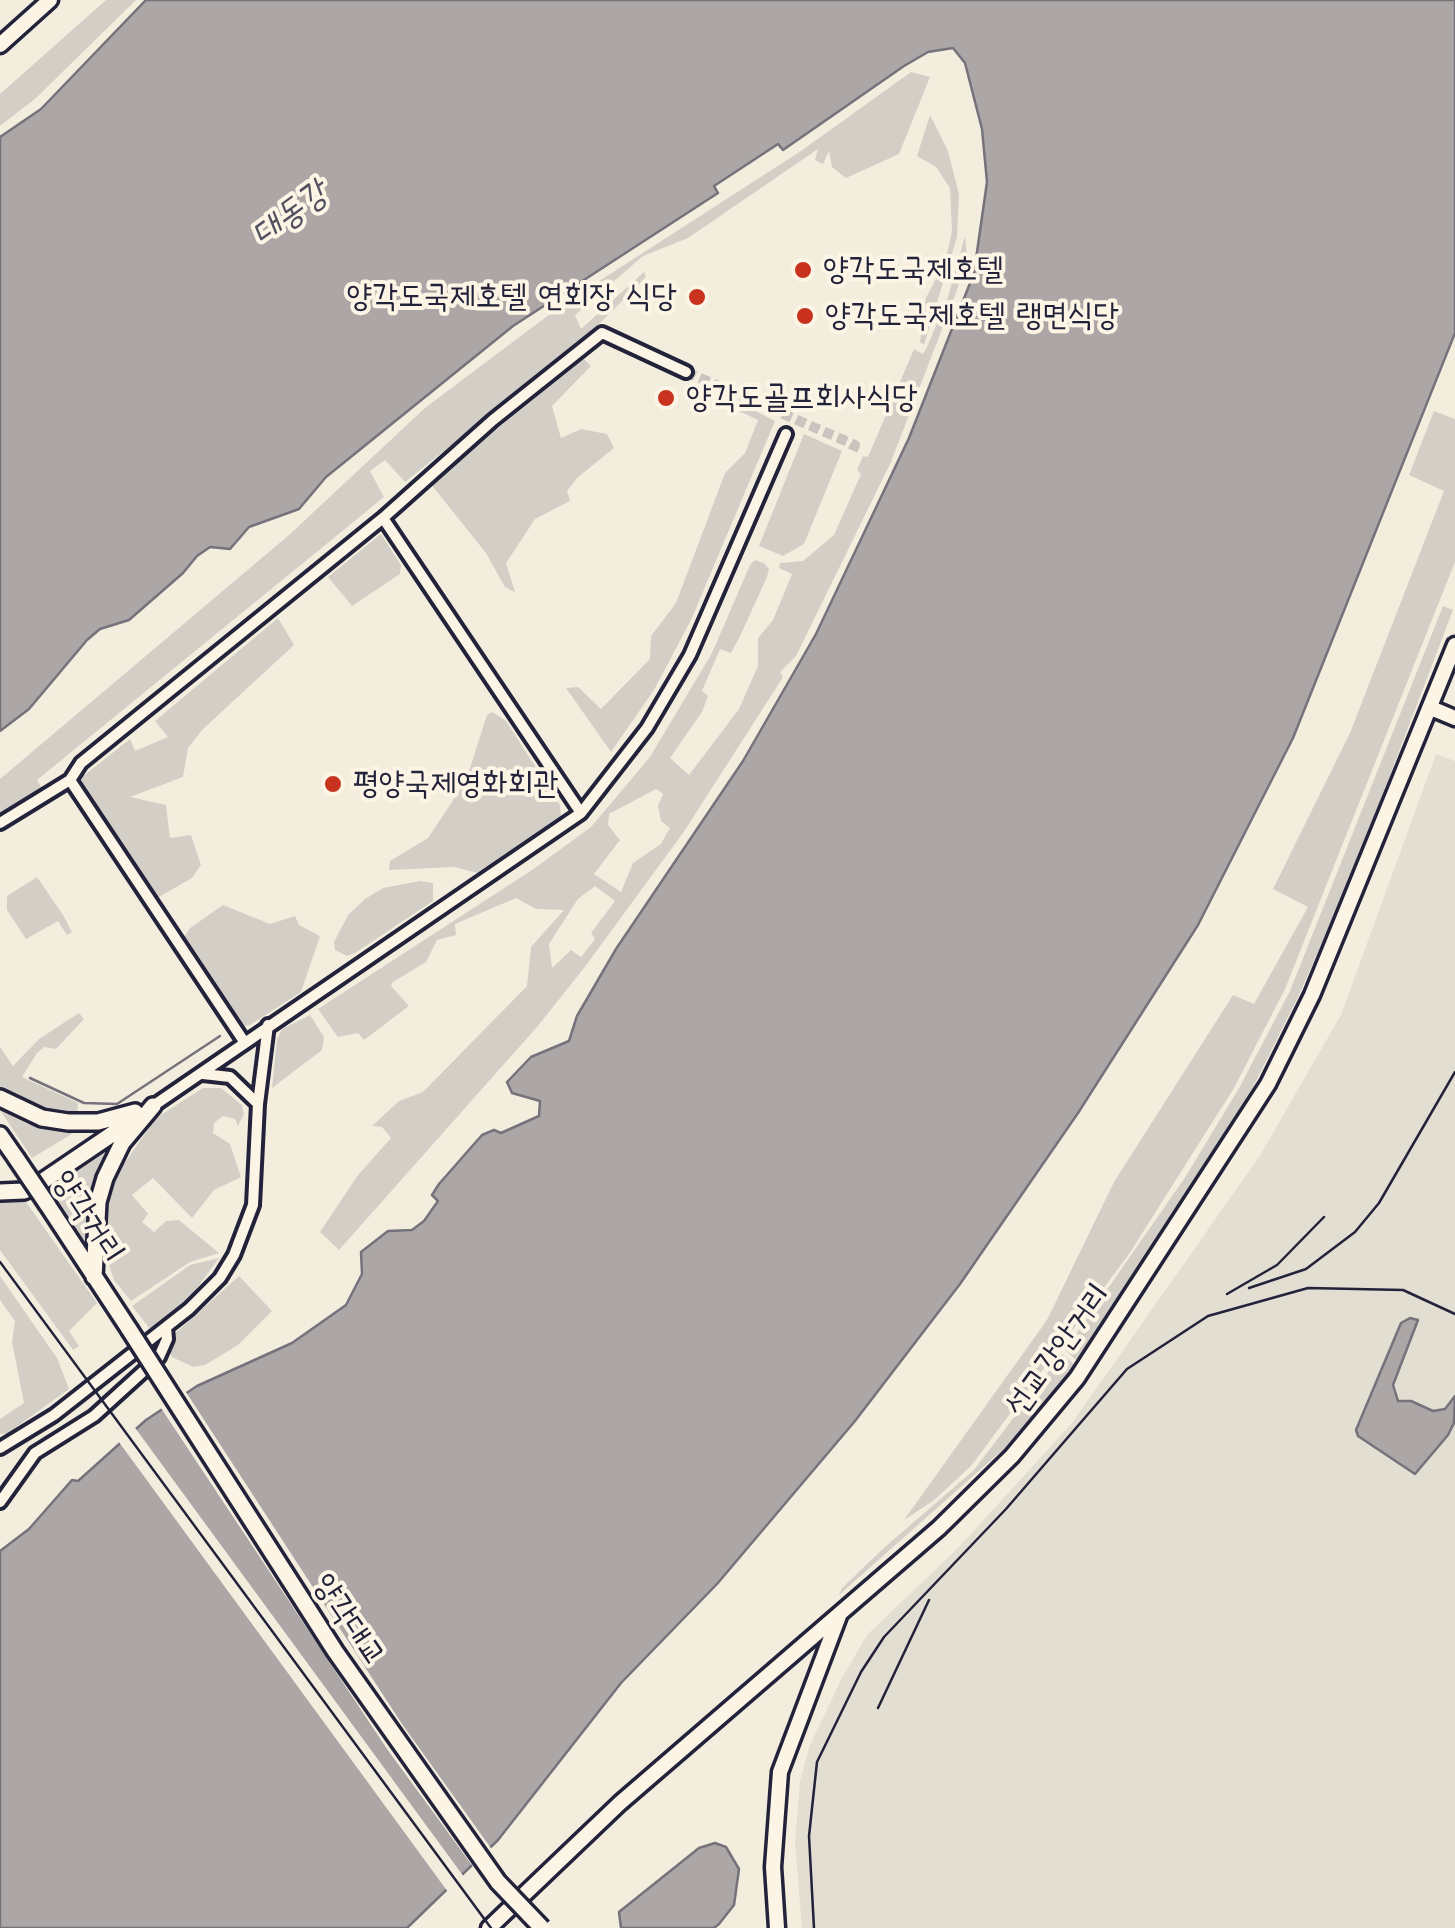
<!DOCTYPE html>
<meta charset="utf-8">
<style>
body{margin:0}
canvas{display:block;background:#f3edde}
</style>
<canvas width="1455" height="1928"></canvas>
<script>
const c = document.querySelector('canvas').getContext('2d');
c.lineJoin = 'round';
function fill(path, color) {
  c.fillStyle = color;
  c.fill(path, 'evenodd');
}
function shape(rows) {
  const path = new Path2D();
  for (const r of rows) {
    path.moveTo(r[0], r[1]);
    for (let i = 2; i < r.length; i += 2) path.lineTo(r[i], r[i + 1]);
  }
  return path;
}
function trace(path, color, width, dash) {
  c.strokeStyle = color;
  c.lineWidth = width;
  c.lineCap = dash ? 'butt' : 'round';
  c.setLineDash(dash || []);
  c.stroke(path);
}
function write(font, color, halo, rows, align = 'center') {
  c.font = font + ' "Comic Neue","Poor Story",sans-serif';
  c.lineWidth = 8;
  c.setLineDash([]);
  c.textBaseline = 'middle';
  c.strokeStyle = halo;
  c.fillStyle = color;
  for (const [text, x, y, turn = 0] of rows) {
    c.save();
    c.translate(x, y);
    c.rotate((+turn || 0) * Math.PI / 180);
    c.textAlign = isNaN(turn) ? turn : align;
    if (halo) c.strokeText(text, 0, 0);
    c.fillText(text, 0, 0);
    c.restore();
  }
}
fill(shape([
 [1436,754,1455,761,1455,1928,802,1928,795,1842,800,1781,810,1745,842,1678,867,1635,959,1547,1072,1423,1259,1157,1341,1015]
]), '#e3ded2');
fill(shape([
 [106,0,136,0,36,98,0,126,0,94],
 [911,72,930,77,899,154,846,178,832,167,829,151,823,164,815,160,818,149,688,238,643,256,575,315,581,329,644,272,646,277,584,339,405,482,385,460,370,471,384,497,37,780,45,794,0,816,0,779,289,535,425,408,562,305,801,151],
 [930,115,948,151,959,194,957,237,924,345,920,342,926,298,946,259,952,231,950,188,936,167,917,156],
 [965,236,967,256,957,290,891,462,796,656,780,672,783,677,778,685,683,833,584,968,537,1027,339,1250,320,1232,358,1175,391,1138,382,1127,372,1126,399,1101,423,1092,527,986,531,947,564,910,536,909,516,898,455,924,456,935,437,940,426,962,393,982,391,986,409,1006,364,1040,358,1033,338,1037,318,1009,532,870,591,827,650,757,712,653,750,565,755,560,764,563,769,569,767,577,741,634,731,653,720,649,702,691,708,696,702,712,670,758,689,775,739,709,758,666,758,638,773,620,792,574,779,568,780,563,803,561,834,535,861,474,857,470,863,456,868,457,914,349,923,354,927,347,948,297],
 [656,789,663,794,658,806,661,821,670,828,661,844,633,863,621,892,594,874,620,840,608,825,609,814],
 [595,886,615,901,591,933,595,939,581,957,571,950,552,968,549,944,578,899],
 [584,359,591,366,552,406,561,438,581,429,607,434,614,448,577,478,567,491,570,501,535,519,506,563,515,592,505,587,486,553,430,483],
 [740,403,775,421,691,620,654,690,611,752,566,688,578,687,601,709,650,659,651,636,676,603,725,473,745,453,758,420,737,410],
 [1434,411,1455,419,1455,562,1285,989,1234,1088,1129,1254,971,1466,933,1501,904,1520,1047,1320,1114,1182,1233,995,1254,1004,1308,907,1273,889,1350,733,1444,491,1409,475],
 [804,434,842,451,804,544,783,556,759,546],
 [381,534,401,565,400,574,352,606,328,577],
 [1443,606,1453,610,1353,872,1299,995,1249,1095,1077,1361,1065,1350,1184,1179,1238,1090,1290,991],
 [278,618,294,645,202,730,188,748,183,777,130,797,166,805,170,838,191,835,201,865,192,878,157,898,80,786,82,777,130,739,135,751,168,737,155,721],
 [492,712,506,721,560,805,561,817,478,873,454,867,389,870,390,861,428,838,462,787,485,793,487,777,469,771,487,715],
 [37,877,63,915,72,932,67,935,58,921,26,939,7,910,7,896],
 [420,881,433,883,433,901,355,953,347,956,335,950,334,942,348,915,365,899,383,888],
 [223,905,270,924,295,916,299,925,320,936,301,992,250,1025,244,1026,232,1015,182,940,190,928],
 [79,1013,84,1019,56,1049,44,1047,37,1053,22,1077,78,1103,77,1115,35,1107,0,1090,0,1047,13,1066,39,1039],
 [310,1015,324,1037,322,1050,272,1088,277,1039,282,1029],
 [203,1088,221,1088,242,1105,244,1114,238,1126,235,1119,223,1116,214,1123,213,1133,230,1144,241,1177,214,1190,192,1218,153,1178,132,1195,148,1214,142,1222,154,1232,166,1221,179,1220,219,1253,190,1262,131,1301,114,1280,107,1259,107,1204,114,1178,156,1118],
 [0,1110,27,1124,75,1132,32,1158],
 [107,1147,90,1201,87,1245,48,1184],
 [0,1202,26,1202,97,1303,69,1331,79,1346,73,1350,0,1250],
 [219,1258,189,1299,150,1329,132,1306,190,1265],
 [0,1276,57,1358,69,1389,8,1433,0,1434,0,1419,24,1403,12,1342,15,1321,0,1300],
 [239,1276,272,1311,238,1345,205,1365,193,1367,172,1357,168,1348,171,1337],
 [1062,1354,1074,1364,1034,1422,839,1595,842,1588,885,1547,974,1470]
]), '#d4cfc6');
const water = shape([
 [146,0,1455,0,1455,333,1293,738,1198,925,1078,1113,960,1284,855,1421,717,1584,621,1683,498,1840,407,1928,0,1928,0,1551,29,1529,72,1480,78,1481,146,1420,197,1386,292,1343,346,1305,362,1274,361,1252,388,1231,412,1230,424,1221,438,1201,432,1195,439,1184,482,1135,494,1130,501,1133,539,1116,540,1101,512,1093,507,1082,531,1057,569,1041,577,1016,616,949,743,761,816,634,909,438,974,273,987,182,982,129,965,63,953,48,928,52,904,66,783,150,778,144,714,186,718,193,513,326,326,477,299,509,249,527,230,549,210,547,197,556,183,573,129,620,100,629,87,640,29,709,0,731,0,137,41,109,146,0],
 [1410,1318,1418,1320,1393,1385,1398,1401,1411,1401,1433,1411,1445,1409,1455,1396,1454,1423,1448,1435,1415,1474,1358,1436,1356,1430,1401,1323,1410,1318],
 [715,1843,726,1847,739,1869,734,1905,719,1924,714,1928,621,1928,619,1912,699,1848,715,1843]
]);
fill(water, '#aca7a6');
trace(water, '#75727b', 2.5);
fill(shape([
 [184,1389,402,1724,493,1851,474,1868,387,1749,159,1405],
 [133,1425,464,1877,448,1892,116,1438]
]), '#f3edde');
trace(shape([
 [30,1078,84,1103,117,1104,220,1036]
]), '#75727b', 2.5);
trace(shape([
 [686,372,855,445,852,452]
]), '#c9c4bd', 10, [10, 5]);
const street = shape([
 [383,518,493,420,602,333,686,372],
 [0,823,70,780],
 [245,1043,70,780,81,763,383,518,581,813],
 [258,1104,268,1025],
 [153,1106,581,813,647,728,690,655,786,434],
 [0,1448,54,1415,189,1309,220,1278,234,1255,253,1205,258,1104,230,1077,203,1074],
 [0,1502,35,1453,94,1416,159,1357,167,1339,166,1327]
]);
const secondary = shape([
 [0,45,50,0],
 [1431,708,1455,718],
 [489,1928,620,1803,939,1528,1012,1456,1077,1378,1268,1084,1312,995,1455,645],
 [777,1928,773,1867,780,1772,839,1616]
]);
const primary = shape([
 [0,1098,42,1118,68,1122,98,1122,135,1112],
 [0,1135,16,1158],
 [0,1192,24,1191,40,1183,133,1120],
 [47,1204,129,1329],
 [94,1277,98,1202,105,1178,122,1143,153,1106]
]);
trace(street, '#22223b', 18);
trace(secondary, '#22223b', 21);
trace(primary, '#22223b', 22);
trace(street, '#fcf5e5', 10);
trace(secondary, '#fcf5e5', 14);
trace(primary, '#fcf5e5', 15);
trace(shape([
 [0,1262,491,1928],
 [1249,1288,1306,1269,1355,1232,1379,1203,1455,1072],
 [1227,1294,1277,1265,1324,1217],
 [878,1708,929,1600],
 [814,1928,809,1836,817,1762,861,1672,884,1637,1006,1509,1127,1369,1208,1316,1308,1288,1403,1290,1455,1314]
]), '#22223b', 2.5);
const primaryBridge = shape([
 [16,1158,47,1204],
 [129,1329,335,1651,498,1882,542,1928]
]);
trace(primaryBridge, '#22223b', 22, []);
trace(primaryBridge, '#fcf5e5', 15);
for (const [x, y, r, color] of [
 [803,270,10,"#c8321e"],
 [697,297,10,"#c8321e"],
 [805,316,10,"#c8321e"],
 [666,398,10,"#c8321e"],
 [333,784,10,"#c8321e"]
]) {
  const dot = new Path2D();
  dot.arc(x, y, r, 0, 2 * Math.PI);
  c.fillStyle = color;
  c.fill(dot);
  trace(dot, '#fcf5e5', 4);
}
write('32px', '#22223b', '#fcf5e5', [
 ["양각도국제호텔",823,270],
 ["양각도국제호텔 연회장 식당",677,297,"right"],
 ["양각도국제호텔 랭면식당",825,316],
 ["양각도골프회사식당",686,398],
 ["평양국제영화회관",353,784]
], 'left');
write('32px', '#22223b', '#fcf5e5', [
 ["양각거리",88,1217,57],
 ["선교강안거리",1058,1350,-54],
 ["양각대교",349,1620,56]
]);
write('italic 35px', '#525160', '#fcf5e5', [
 ["대동강",290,214,-36]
]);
</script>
